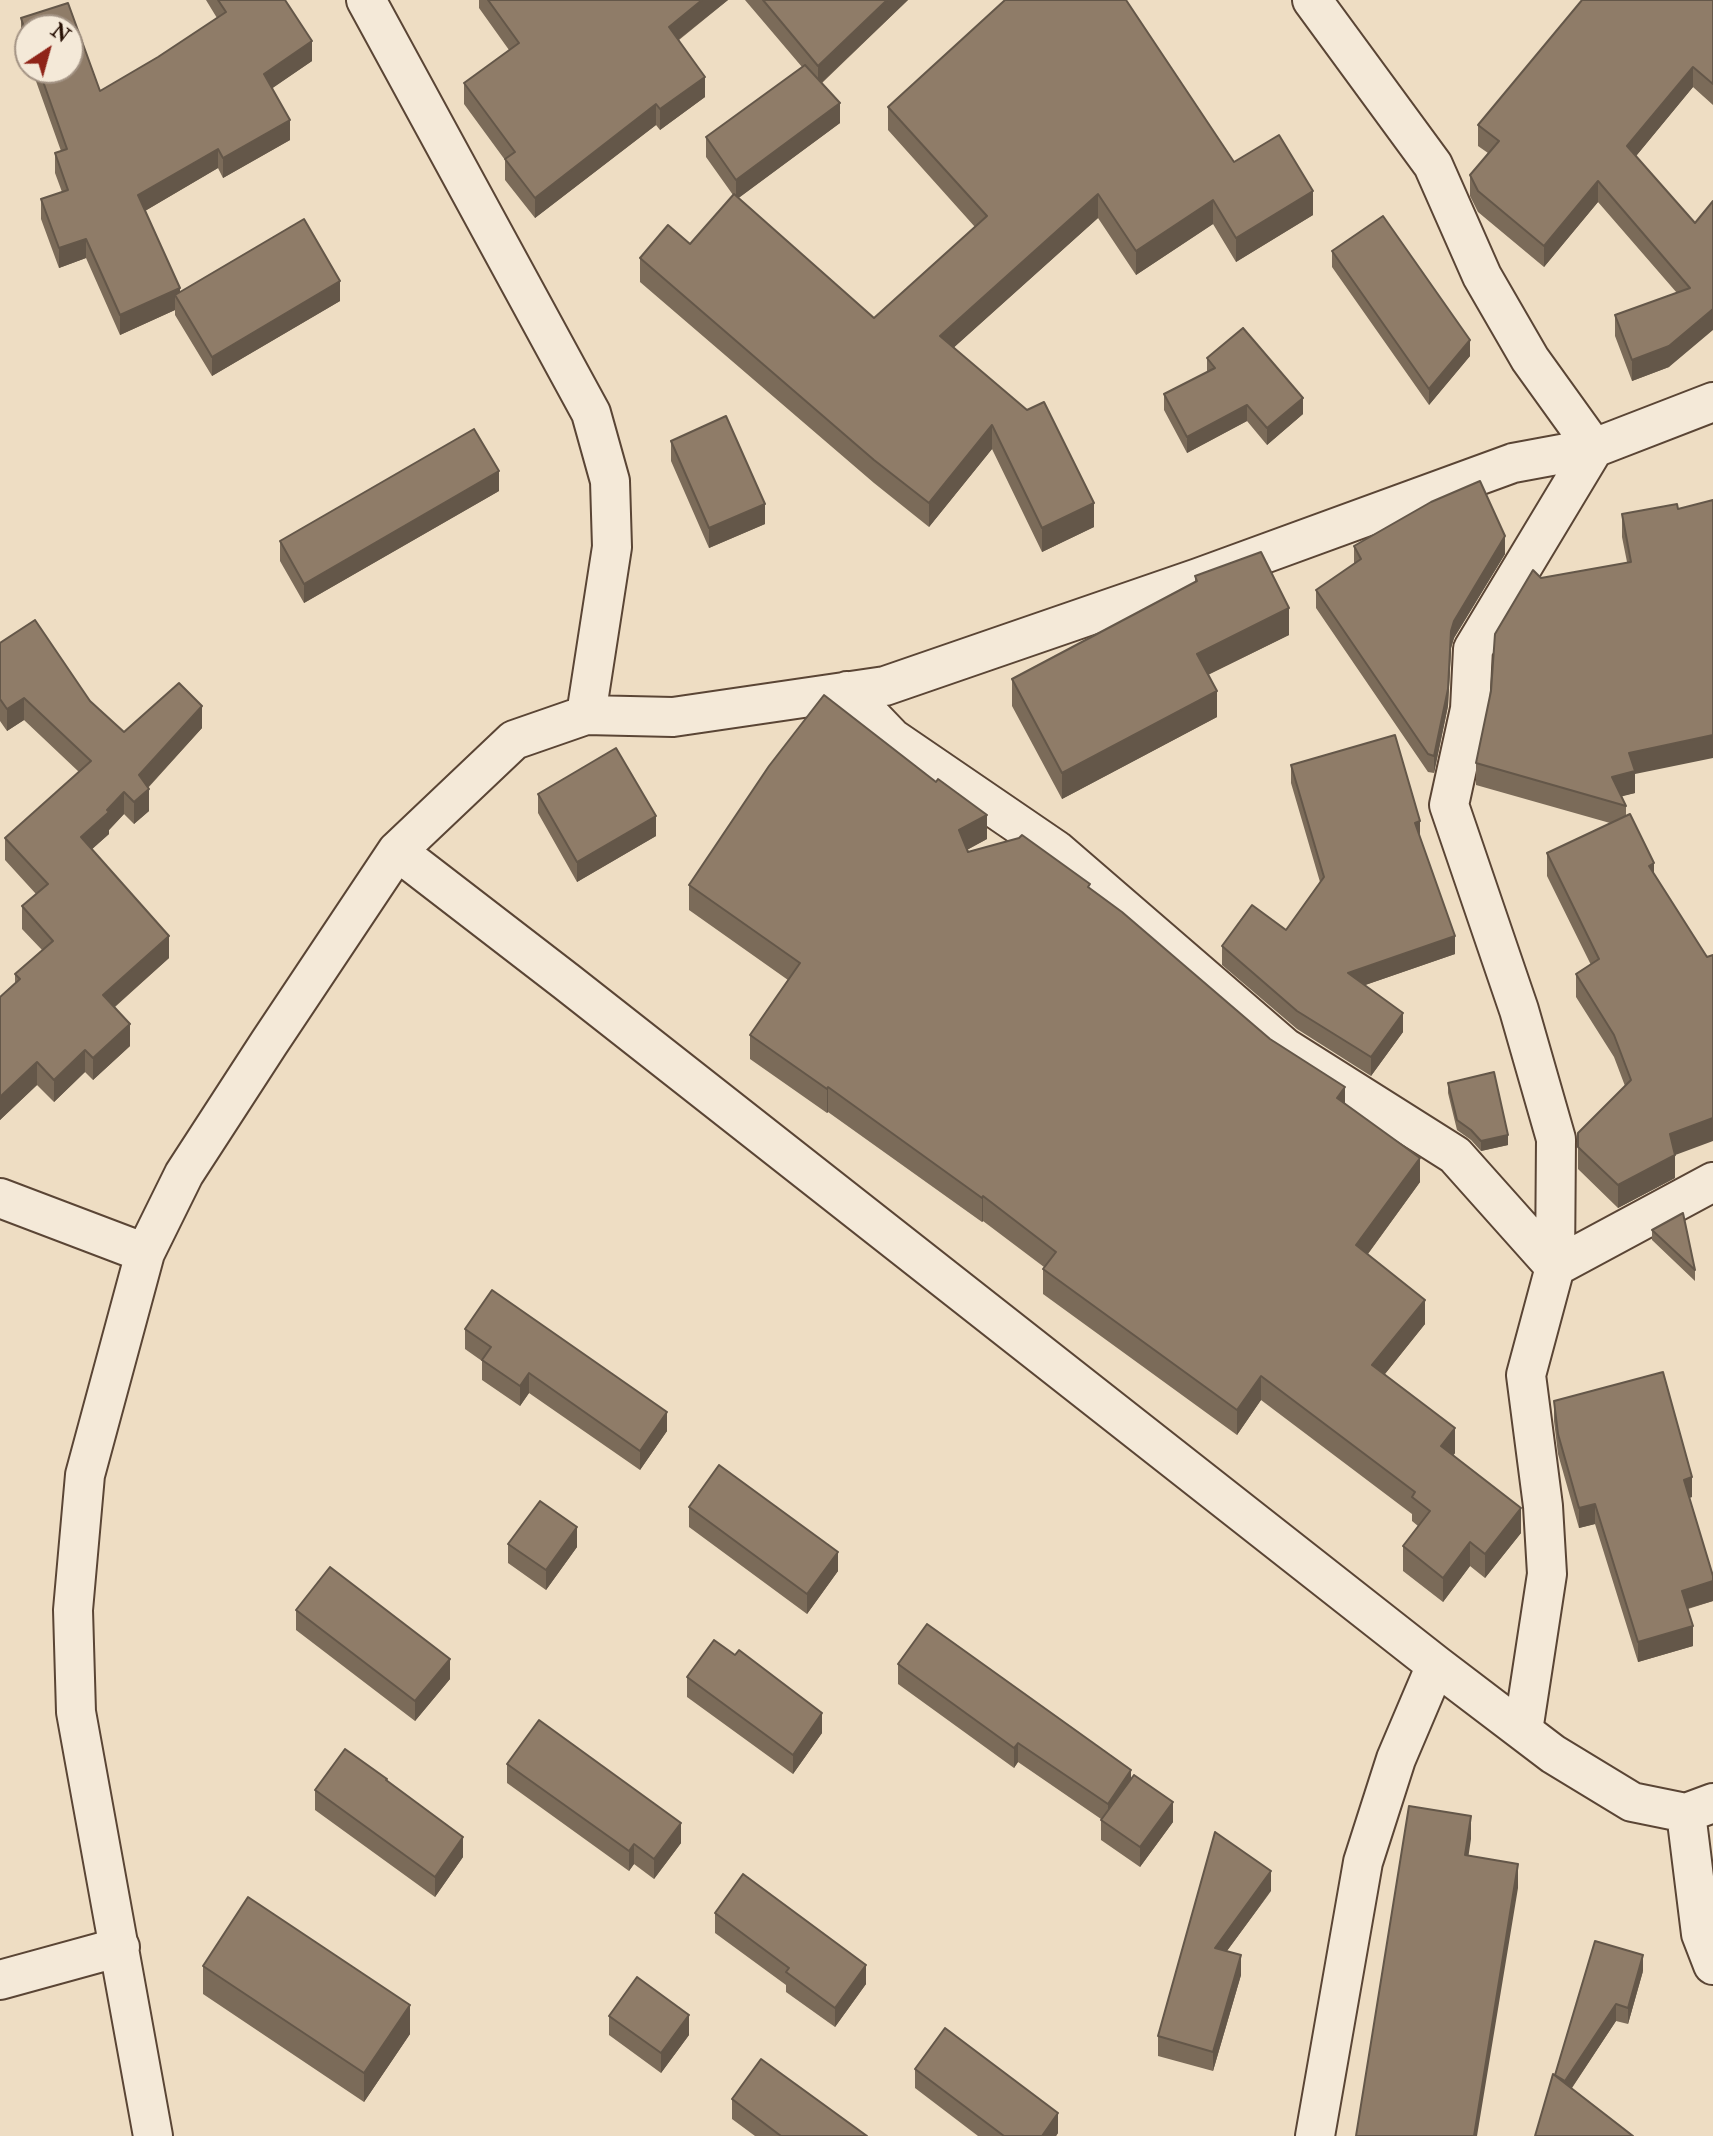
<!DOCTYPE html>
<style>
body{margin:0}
#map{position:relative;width:1713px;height:2136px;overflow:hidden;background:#eeddc3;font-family:"IM FELL Double Pica",serif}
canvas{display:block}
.north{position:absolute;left:14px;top:14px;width:70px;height:70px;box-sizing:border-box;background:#f4e9d8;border:2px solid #a39384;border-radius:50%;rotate:36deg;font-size:19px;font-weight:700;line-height:28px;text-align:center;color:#291206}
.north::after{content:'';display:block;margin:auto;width:24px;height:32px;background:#8f2418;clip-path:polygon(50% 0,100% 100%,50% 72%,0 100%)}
</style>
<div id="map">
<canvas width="1713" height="2136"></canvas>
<div class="north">N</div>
</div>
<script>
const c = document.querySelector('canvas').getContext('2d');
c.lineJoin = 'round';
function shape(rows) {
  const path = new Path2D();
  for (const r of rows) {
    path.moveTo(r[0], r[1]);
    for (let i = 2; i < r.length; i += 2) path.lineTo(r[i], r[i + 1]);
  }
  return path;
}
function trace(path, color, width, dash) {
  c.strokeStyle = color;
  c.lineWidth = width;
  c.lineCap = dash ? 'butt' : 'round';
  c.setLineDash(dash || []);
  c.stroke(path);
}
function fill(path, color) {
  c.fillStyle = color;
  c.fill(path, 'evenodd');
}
const minor = shape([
 [366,0,591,413,610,481,612,547,586,715],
 [1312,0,1433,165,1482,276,1530,359,1594,448,1473,649,1470,709,1449,805,1519,1010,1556,1139,1555,1267,1526,1375,1543,1506,1547,1574,1523,1731],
 [847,691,892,738,1056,850,1284,1047,1455,1155,1555,1267,1713,1182],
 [397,851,567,982,1436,1665,1553,1754,1632,1802,1686,1813,1713,1803],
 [0,1198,145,1253],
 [1686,1813,1701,1934,1713,1965],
 [0,1980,120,1947],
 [153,2136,76,1712,73,1610,85,1475,145,1253,184,1174,269,1043,397,851,514,740,586,715,673,717,885,686,1198,578,1513,463,1594,448,1713,402],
 [1315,2136,1363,1862,1396,1759,1436,1665]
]);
trace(minor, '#5a4535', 42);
trace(minor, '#f4e9d8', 38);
fill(shape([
 [206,0,285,0,312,61,272,88,290,140,223,178,218,168,145,211,180,292,340,301,212,376,175,315,175,310,120,335,86,258,59,268,41,219,41,199,62,192,55,173,55,153,61,151,32,70,70,70,28,28,28,59,21,38,21,18,100,91,158,57,217,18],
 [479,0,728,0,679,40,705,97,660,130,656,125,535,218,505,180,505,160,464,104,464,83,509,50,479,8],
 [745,0,908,0,822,83,840,123,738,198,874,318,975,227,888,130,888,107,1234,162,1313,215,1236,262,1213,224,1136,275,1098,218,954,347,1094,527,1042,552,992,449,929,527,874,483,640,282,640,258,690,244,733,195,706,157,706,137,802,67],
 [1713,0,1713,105,1693,87,1636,156,1695,223,1713,201,1669,367,1632,381,1615,336,1615,315,1677,293,1598,202,1544,267,1478,212,1470,196,1470,175,1488,153,1478,146,1478,125],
 [1332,251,1470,356,1429,405,1332,267],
 [1207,358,1303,414,1267,445,1247,421,1187,453,1164,410,1164,394,1207,372],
 [671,441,765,524,709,548,671,461],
 [499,491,304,603,280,561,280,541],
 [1677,504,1635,774,1635,793,1621,796,1626,806,1626,816,1654,875,1675,1155,1675,1178,1618,1208,1578,1169,1578,1133,1625,1086,1614,1057,1576,997,1576,974,1591,965,1547,876,1547,853,1610,823,1476,785,1476,763,1627,562,1622,537,1622,514],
 [1354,546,1505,554,1454,638,1451,648,1448,706,1434,773,1428,772,1316,608,1316,590,1354,564],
 [1195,576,1289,635,1208,675,1217,717,1062,799,1012,706,1012,679,1195,582],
 [0,643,90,701,124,732,202,728,148,788,149,811,134,824,124,814,109,830,109,834,92,849,169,958,115,1007,130,1046,93,1080,85,1072,54,1102,37,1085,0,1120,0,997,15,983,15,974,42,950,22,929,22,906,36,894,5,860,5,838,79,772,24,720,7,731,0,721],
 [1291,765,1420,838,1455,954,1365,985,1403,1032,1371,1076,1297,1029,1222,965,1222,946,1286,930,1320,882,1291,783],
 [538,794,656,836,577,882,538,813],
 [987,839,967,850,968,852,1090,888,1345,1103,1420,1182,1368,1254,1425,1324,1385,1374,1455,1453,1453,1456,1521,1533,1485,1578,1470,1566,1443,1602,1403,1571,1403,1546,1418,1526,1412,1521,1412,1514,1261,1400,1237,1435,1043,1294,1043,1269,1044,1267,983,1221,982,1222,828,1112,827,1113,750,1059,750,1035,788,980,689,910,689,885],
 [1448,1083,1508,1145,1481,1151,1471,1140,1457,1130,1448,1093],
 [1652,1230,1695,1270,1695,1281,1652,1240],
 [465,1329,667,1431,640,1470,529,1393,520,1406,482,1380,482,1361,465,1349],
 [1554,1401,1692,1497,1689,1498,1713,1576,1713,1601,1688,1609,1693,1646,1638,1662,1595,1524,1579,1528,1558,1454,1554,1421],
 [689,1507,838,1571,807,1614,689,1527],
 [508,1544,577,1547,546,1590,508,1563],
 [296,1610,450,1679,415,1721,296,1630],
 [898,1664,1131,1778,1173,1822,1140,1867,1101,1840,1101,1819,1018,1762,1014,1768,898,1684],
 [687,1677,822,1733,793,1774,687,1697],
 [507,1764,681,1843,654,1879,634,1864,629,1871,507,1783],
 [387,1781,463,1857,435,1897,315,1810,315,1790],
 [1271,1891,1227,1951,1241,1975,1213,2071,1158,2056,1158,2036],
 [715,1913,866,1984,835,2027,786,1992,786,1985,715,1933],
 [203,1966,410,2034,364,2102,203,1994],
 [1643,1971,1628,2024,1616,2021,1572,2088,1555,2075],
 [609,2016,689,2035,661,2073,609,2035],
 [915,2069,1058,2133,1056,2136,978,2136,915,2088],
 [732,2099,867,2136,755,2136,732,2119]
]), '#7b6b59');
fill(shape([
 [702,0,728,0,669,47,669,27],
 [887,0,908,0,818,86,818,66],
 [312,41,312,61,264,94,264,74],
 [1693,67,1693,87,1627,167,1627,146],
 [705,77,705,97,660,130,660,109],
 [840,103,840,123,736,200,736,180],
 [656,104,656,125,535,218,535,198],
 [290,120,290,140,223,178,223,158],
 [218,149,218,168,138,215,138,195],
 [1598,181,1598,202,1544,267,1544,246],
 [1313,191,1313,215,1236,262,1236,238],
 [1098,194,1098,218,940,360,940,336],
 [1213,200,1213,224,1136,275,1136,251],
 [86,239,86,258,59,268,59,248],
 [340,281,340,301,212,376,212,357],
 [180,288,180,304,175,295,175,310,120,335,120,315],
 [1713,309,1713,330,1669,367,1632,381,1632,360],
 [1470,340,1470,356,1429,405,1429,389],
 [1303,398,1303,414,1267,445,1267,428],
 [1247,405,1247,421,1187,453,1187,437],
 [992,425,992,449,929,527,929,503],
 [499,471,499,491,304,603,304,584],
 [1094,503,1094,527,1042,552,1042,528],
 [765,504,765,524,709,548,709,528],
 [1505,536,1505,554,1454,638,1451,648,1448,706,1434,773,1434,756,1451,631,1454,621],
 [1289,608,1289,635,1197,680,1197,654],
 [1217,691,1217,717,1062,799,1062,773],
 [24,698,24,720,7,731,7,709],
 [202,706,202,728,139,797,139,775],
 [1713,735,1713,758,1635,774,1635,793,1612,799,1612,777,1629,753],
 [149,789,149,811,134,824,134,802],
 [124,792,124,814,109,830,109,834,81,859,81,837],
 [987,815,987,839,959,854,959,830],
 [656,816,656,836,577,882,577,862],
 [1420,821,1420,840,1415,823],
 [1654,863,1654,886,1649,866],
 [169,936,169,958,103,1017,103,995],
 [1455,936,1455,954,1348,991,1348,973],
 [1403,1013,1403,1032,1371,1076,1371,1057],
 [130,1024,130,1046,93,1080,93,1058],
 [85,1050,85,1072,54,1102,54,1080],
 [37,1062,37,1085,0,1120,0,1097],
 [828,1087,828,1112,827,1113,827,1089],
 [1345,1087,1345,1111,1337,1098],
 [1713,1118,1713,1141,1670,1157,1670,1134],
 [1508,1135,1508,1145,1481,1151,1481,1141],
 [1675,1155,1675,1178,1618,1208,1618,1185],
 [1420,1158,1420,1182,1356,1270,1356,1245],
 [983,1196,983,1221,982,1222,982,1198],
 [1425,1300,1425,1324,1372,1390,1372,1365],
 [529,1373,529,1393,520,1406,520,1386],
 [1261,1376,1261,1400,1237,1435,1237,1410],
 [667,1412,667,1431,640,1470,640,1451],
 [1455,1428,1455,1453,1441,1471,1441,1446],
 [1692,1477,1692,1497,1684,1499,1684,1480],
 [1595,1504,1595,1524,1579,1528,1579,1508],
 [1521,1508,1521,1533,1485,1578,1485,1554],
 [577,1527,577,1547,546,1590,546,1570],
 [1470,1542,1470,1566,1443,1602,1443,1578],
 [838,1552,838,1571,807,1614,807,1594],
 [1713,1581,1713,1601,1682,1610,1682,1591],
 [1693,1626,1693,1646,1638,1662,1638,1642],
 [450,1659,450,1679,415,1721,415,1701],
 [822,1713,822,1733,793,1774,793,1755],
 [1018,1743,1018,1762,1014,1768,1014,1748],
 [1131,1770,1131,1790,1108,1824,1108,1804],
 [1173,1802,1173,1822,1140,1867,1140,1847],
 [1471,1816,1471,1839,1465,1879,1465,1855],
 [681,1823,681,1843,654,1879,654,1859],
 [463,1837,463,1857,435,1897,435,1877],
 [634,1844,634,1864,629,1871,629,1851],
 [1518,1864,1518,1888,1477,2136,1474,2136],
 [1271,1871,1271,1891,1215,1967,1215,1948],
 [1241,1955,1241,1975,1213,2071,1213,2052],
 [1643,1955,1643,1971,1628,2024,1628,2008],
 [866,1965,866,1984,835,2027,835,2008],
 [1616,2004,1616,2021,1565,2098,1565,2081],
 [410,2005,410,2034,364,2102,364,2073],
 [689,2015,689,2035,661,2073,661,2053],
 [1058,2113,1058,2133,1056,2136,1042,2136]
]), '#645749');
const building = shape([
 [218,0,285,0,312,41,264,74,290,120,223,158,218,149,138,195,180,288,120,315,86,239,59,248,41,199,68,190,55,153,67,149,39,70,70,70,70,28,28,28,28,39,21,18,68,3,100,91,158,57,226,12,218,0],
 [488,0,702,0,669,27,705,77,660,109,656,104,535,198,505,159,515,152,464,83,519,43,488,0],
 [763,0,887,0,818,66,763,0],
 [1005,0,1126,0,1234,162,1279,135,1313,191,1236,238,1213,200,1136,251,1098,194,940,336,1027,410,1044,402,1094,503,1042,528,992,425,929,503,874,460,640,258,668,225,690,244,734,194,874,318,987,216,888,107,1005,0],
 [1582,0,1713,0,1713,84,1693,67,1627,146,1695,223,1713,201,1713,309,1669,346,1632,360,1615,315,1690,288,1598,181,1544,246,1478,191,1470,175,1499,141,1478,125,1582,0],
 [805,65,840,103,736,180,706,137,805,65],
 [1383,216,1470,340,1429,389,1332,251,1383,216],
 [304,219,340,281,212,357,175,295,304,219],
 [1243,328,1303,398,1267,428,1247,405,1187,437,1164,394,1215,368,1207,358,1243,328],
 [726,416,765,504,709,528,671,441,726,416],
 [474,429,499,471,304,584,280,541,474,429],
 [1480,481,1505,536,1454,621,1451,631,1448,689,1434,756,1428,754,1316,590,1361,559,1354,546,1431,502,1480,481],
 [1713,500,1713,735,1629,753,1635,771,1612,777,1626,806,1476,763,1491,691,1495,634,1533,570,1541,578,1631,562,1622,514,1677,504,1678,509,1713,500],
 [1261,552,1289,608,1197,654,1217,691,1062,773,1012,679,1197,581,1195,576,1261,552],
 [35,620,90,701,124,732,179,683,202,706,139,775,149,789,134,802,124,792,107,810,109,812,81,837,169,936,103,995,130,1024,93,1058,85,1050,54,1080,37,1062,0,1097,0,997,20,979,15,974,53,941,22,906,48,884,5,838,91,761,24,698,7,709,0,699,0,643,35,620],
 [824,695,936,782,938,779,987,815,959,830,968,852,1019,838,1022,835,1090,884,1088,887,1122,912,1270,1039,1345,1087,1337,1098,1420,1158,1356,1245,1425,1300,1372,1365,1455,1428,1441,1446,1521,1508,1485,1554,1470,1542,1443,1578,1403,1546,1430,1511,1412,1497,1415,1492,1261,1376,1237,1410,1043,1269,1056,1252,983,1196,982,1198,828,1087,827,1089,750,1035,800,963,689,885,769,766,824,695],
 [1395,735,1420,821,1415,823,1455,936,1348,973,1403,1013,1371,1057,1297,1011,1222,946,1252,905,1286,930,1324,877,1291,765,1395,735],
 [616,748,656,816,577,862,538,794,616,748],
 [1630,814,1654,863,1649,866,1707,957,1713,955,1713,1118,1670,1134,1675,1155,1618,1185,1578,1147,1578,1133,1631,1080,1614,1035,1576,974,1599,959,1547,853,1630,814],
 [1494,1072,1508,1135,1481,1141,1471,1130,1457,1120,1448,1083,1494,1072],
 [1683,1213,1695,1270,1652,1230,1683,1213],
 [492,1290,667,1412,640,1451,529,1373,520,1386,482,1360,491,1347,465,1329,492,1290],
 [1663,1372,1692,1477,1684,1480,1713,1576,1713,1581,1682,1591,1693,1626,1638,1642,1595,1504,1579,1508,1558,1434,1554,1401,1663,1372],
 [719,1465,838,1552,807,1594,689,1507,719,1465],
 [540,1501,577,1527,546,1570,508,1544,540,1501],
 [330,1567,450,1659,415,1701,296,1610,330,1567],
 [927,1624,1131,1770,1108,1804,1018,1743,1014,1748,898,1664,927,1624],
 [714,1640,735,1655,739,1650,822,1713,793,1755,687,1677,714,1640],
 [539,1720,681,1823,654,1859,634,1844,629,1851,507,1764,539,1720],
 [345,1749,387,1779,386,1780,463,1837,435,1877,315,1790,345,1749],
 [1134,1775,1173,1802,1140,1847,1101,1820,1134,1775],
 [1409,1806,1471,1816,1465,1855,1518,1864,1474,2136,1356,2136,1409,1806],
 [1215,1832,1271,1871,1215,1948,1241,1955,1213,2052,1158,2036,1215,1832],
 [743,1874,866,1965,835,2008,786,1972,789,1968,715,1913,743,1874],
 [248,1897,410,2005,364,2073,203,1966,248,1897],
 [1595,1941,1643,1955,1628,2008,1616,2004,1565,2081,1555,2075,1595,1941],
 [637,1977,689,2015,661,2053,609,2016,637,1977],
 [945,2028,1058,2113,1042,2136,1004,2136,915,2069,945,2028],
 [761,2059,867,2136,781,2136,732,2099,761,2059],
 [1553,2074,1633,2136,1535,2136,1553,2074]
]);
fill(building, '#8f7c68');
trace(building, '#645749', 2);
</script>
